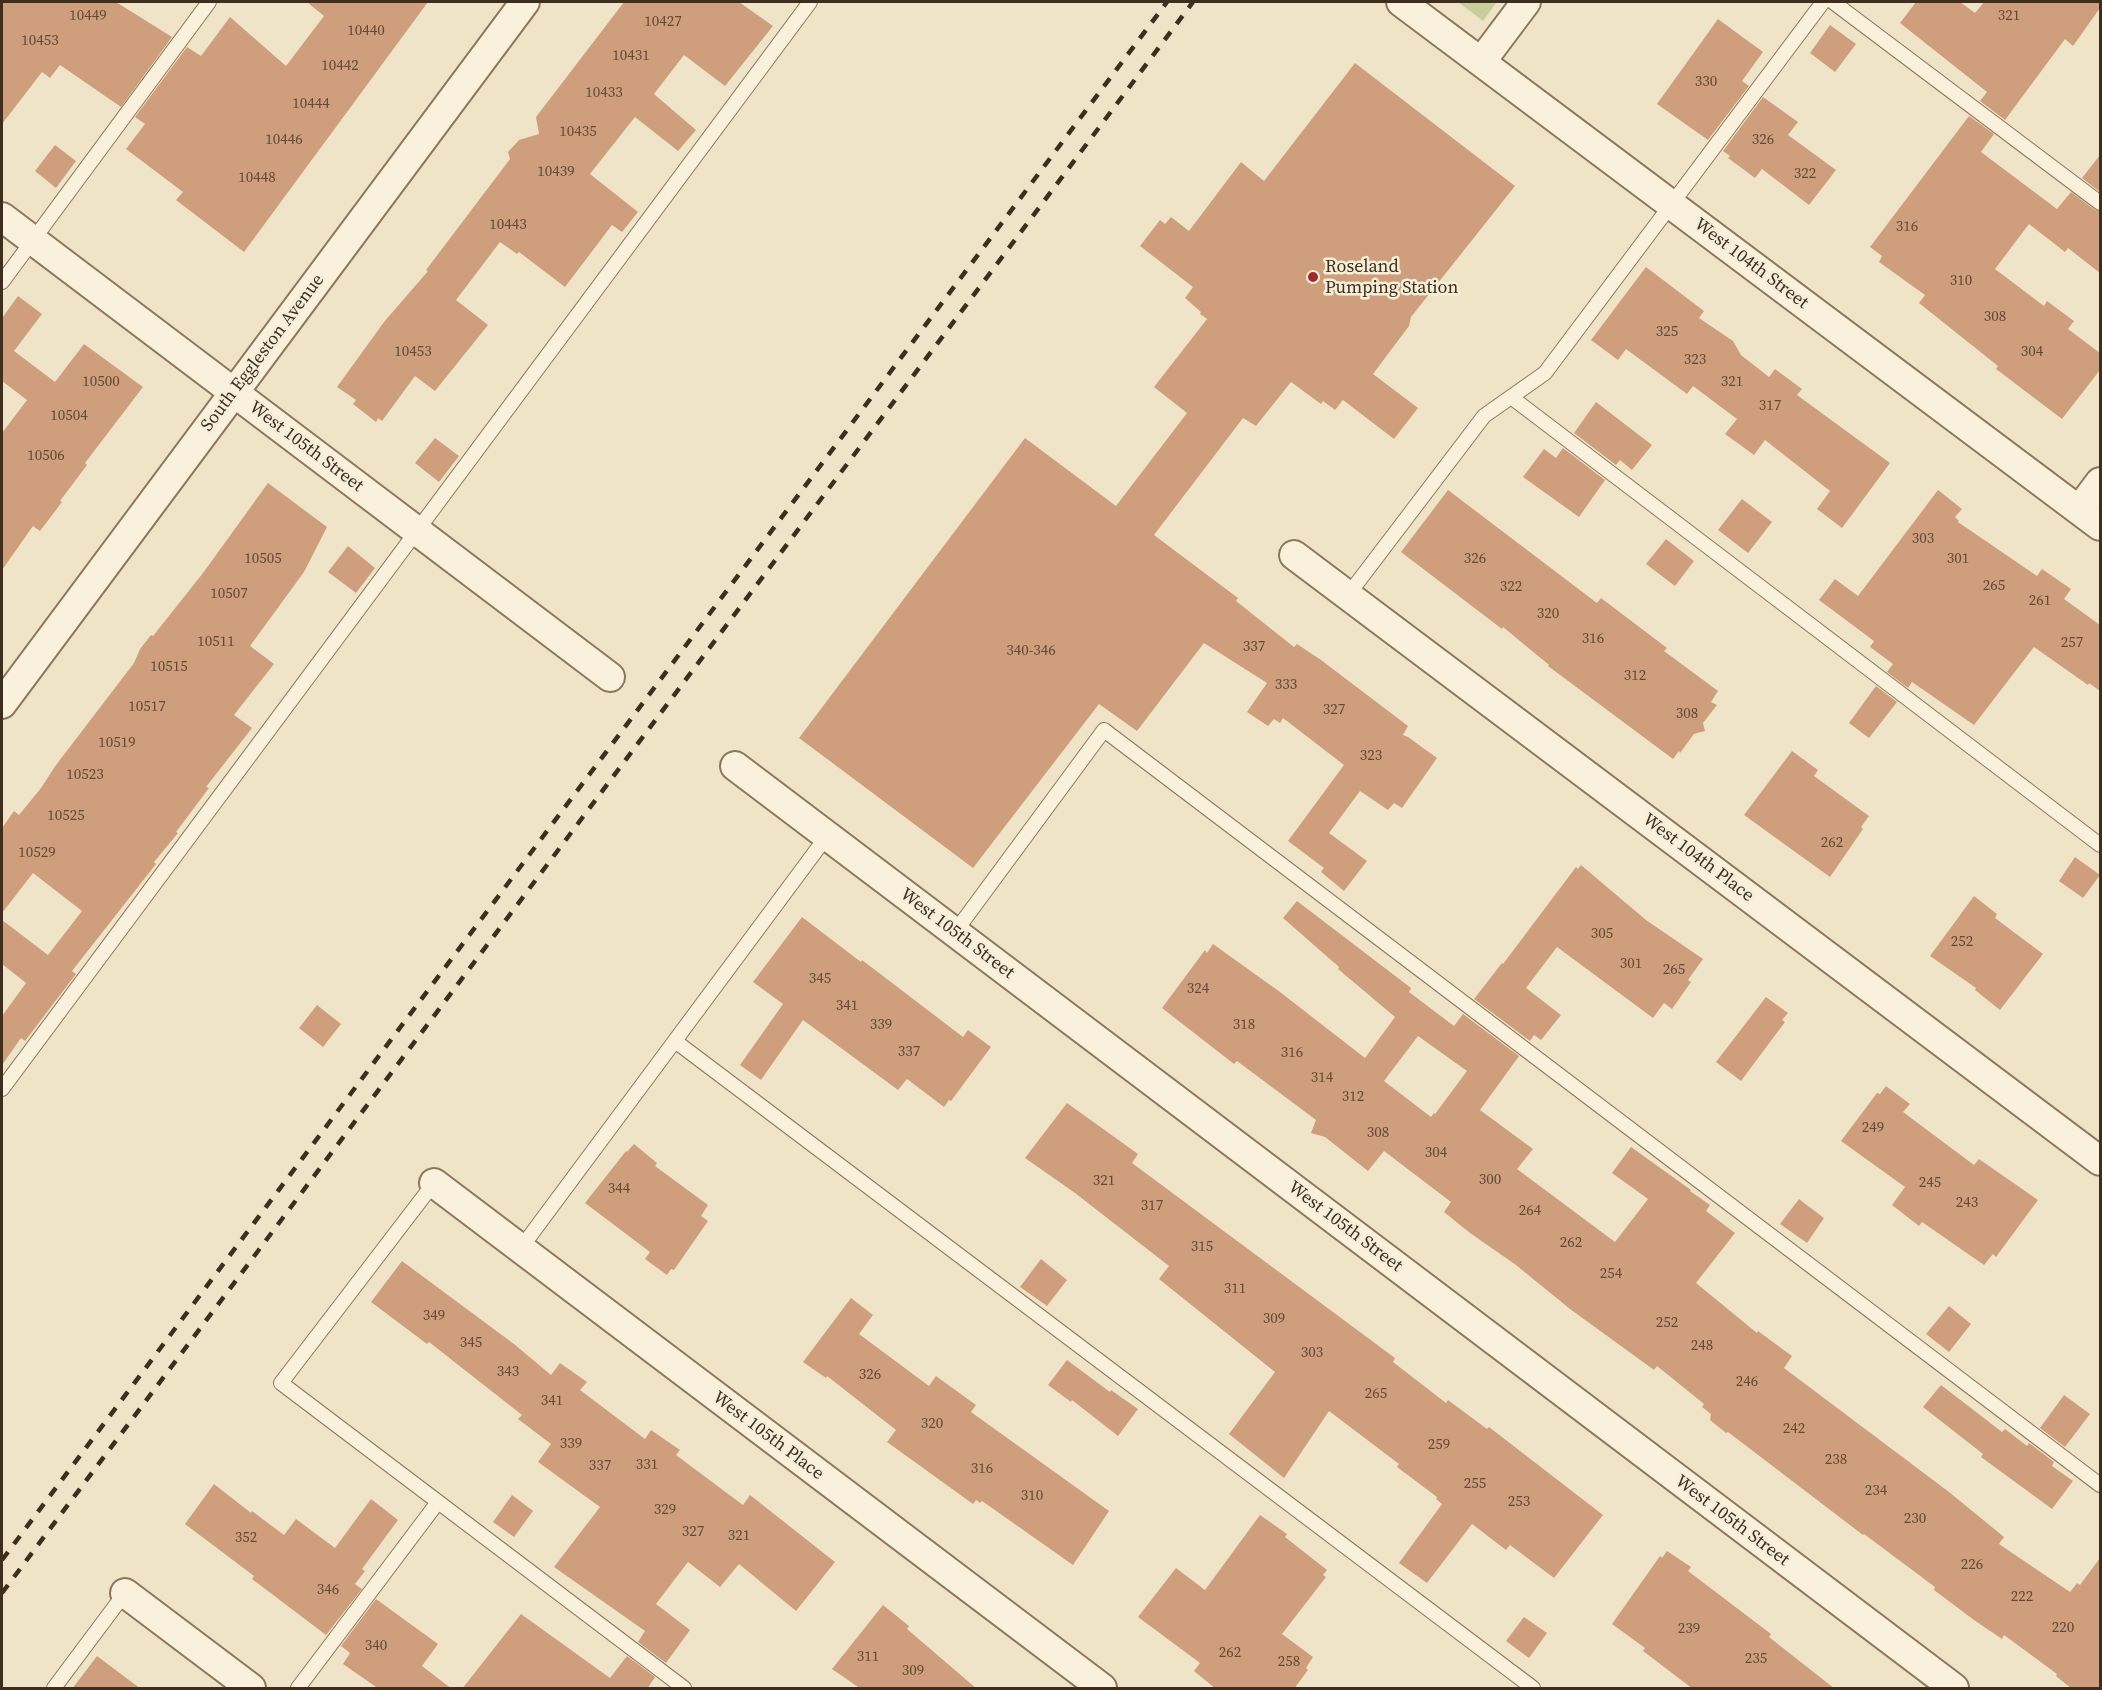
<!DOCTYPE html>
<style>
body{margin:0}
#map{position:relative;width:2102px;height:1690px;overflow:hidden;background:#f0e4c8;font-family:"Source Serif 4",serif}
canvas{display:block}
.frame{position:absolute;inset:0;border:3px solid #3d2e20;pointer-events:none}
</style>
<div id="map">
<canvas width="2102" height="1690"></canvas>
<div class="frame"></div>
</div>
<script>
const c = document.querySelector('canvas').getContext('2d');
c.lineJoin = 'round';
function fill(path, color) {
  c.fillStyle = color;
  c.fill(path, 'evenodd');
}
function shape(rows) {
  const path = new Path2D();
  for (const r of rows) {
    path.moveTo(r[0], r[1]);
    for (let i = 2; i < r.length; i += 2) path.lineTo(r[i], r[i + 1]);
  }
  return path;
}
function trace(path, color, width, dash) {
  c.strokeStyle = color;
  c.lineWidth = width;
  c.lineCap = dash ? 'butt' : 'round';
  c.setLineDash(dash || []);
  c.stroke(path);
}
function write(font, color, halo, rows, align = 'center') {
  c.font = font + ' "Source Serif 4",serif';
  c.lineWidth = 5;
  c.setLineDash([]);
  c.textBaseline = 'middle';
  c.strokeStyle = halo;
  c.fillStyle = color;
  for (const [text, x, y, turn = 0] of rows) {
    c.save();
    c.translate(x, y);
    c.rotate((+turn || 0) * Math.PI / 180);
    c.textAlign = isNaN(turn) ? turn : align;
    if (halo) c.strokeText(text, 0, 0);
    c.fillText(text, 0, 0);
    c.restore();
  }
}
fill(shape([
 [1458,2,1497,2,1483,21]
]), '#c9cf9b');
fill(shape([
 [2,2,116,2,172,37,121,107,60,65,50,78,42,72,2,124],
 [307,2,428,2,244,252,176,200,183,192,126,149,145,124,135,117,187,47,201,56,230,17,286,66,324,16],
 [624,2,739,2,773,26,725,86,684,55,654,94,696,130,678,151,635,117,590,174,638,212,622,232,612,225,565,287,519,252,517,254,500,242,456,300,488,325,435,391,415,376,382,421,378,418,376,422,353,404,356,400,337,387,384,322,428,271,426,270,510,159,508,152,519,140,539,134,536,117],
 [1916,2,1960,2,1975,13,1984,2,2100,2,2100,8,2073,46,2065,39,2005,120,1980,101,1987,92,1900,23],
 [1718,19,1763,52,1742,81,1749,86,1708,140,1657,104],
 [1830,25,1856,44,1835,72,1810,53],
 [1355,63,1515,186,1411,317,1409,326,1373,374,1418,408,1394,439,1343,400,1335,410,1323,401,1321,404,1291,382,1256,426,1243,418,1154,535,1238,598,1236,601,1294,647,1297,644,1321,660,1408,726,1403,735,1408,737,1437,758,1402,808,1394,803,1388,810,1360,791,1329,833,1367,861,1344,891,1321,872,1324,868,1288,841,1344,765,1283,718,1280,723,1274,719,1268,726,1247,712,1267,683,1204,643,1137,731,1099,704,973,868,799,738,1025,438,1116,506,1187,413,1154,387,1207,319,1200,314,1201,312,1185,298,1193,287,1140,246,1160,220,1165,224,1171,217,1189,231,1241,162,1264,181],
 [1763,97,1798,122,1788,135,1836,170,1809,205,1762,169,1755,178,1728,158,1730,156,1723,151],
 [1969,116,1994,134,1981,152,2057,209,2071,192,2095,210,2100,212,2100,273,2068,248,2065,252,2029,224,1995,269,2044,306,2047,301,2074,321,2068,329,2100,353,2100,370,2062,419,1996,369,1998,366,1919,303,1925,295,1879,262,1882,256,1870,247],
 [55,145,76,161,56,188,35,171],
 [2100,155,2100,192,2082,178],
 [1646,267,1704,311,1699,318,1733,341,1741,355,1769,377,1775,369,1802,389,1797,395,1890,463,1842,528,1817,509,1830,491,1765,440,1754,455,1725,434,1737,419,1693,386,1687,394,1626,349,1618,360,1591,340],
 [18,296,42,314,14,351,55,382,84,344,143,387,85,463,87,465,60,501,62,502,40,531,33,526,2,570,2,433,27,400,2,381,2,318],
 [1596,402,1652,445,1632,470,1620,460,1616,465,1574,433],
 [435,438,459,456,439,482,415,463],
 [1563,448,1605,480,1579,517,1523,477,1544,449,1556,458],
 [268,483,327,527,304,572,250,646,274,664,234,715,252,728,206,787,209,788,176,832,178,833,154,862,156,864,72,971,76,974,25,1041,21,1038,2,1065,2,1016,26,983,2,964,2,920,48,955,82,911,33,873,2,913,2,828,14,811,19,815,41,788,56,765,134,663,140,649,151,635,153,636,203,573],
 [1448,490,1597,603,1601,598,1667,648,1664,651,1718,691,1711,702,1717,705,1703,723,1705,731,1694,734,1680,753,1679,751,1673,759,1548,666,1549,665,1503,627,1502,629,1401,552],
 [1938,490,1962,509,1955,517,1959,521,1958,522,2037,576,2042,569,2071,589,2064,599,2100,625,2100,691,2089,683,2088,685,2034,647,1974,725,1912,682,1908,688,1887,672,1893,664,1870,647,1874,641,1819,600,1835,579,1858,596],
 [1742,499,1772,522,1748,553,1718,530],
 [1666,539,1694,561,1675,586,1646,564],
 [348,546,375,568,356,593,328,572],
 [1876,686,1897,702,1869,738,1849,723],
 [1792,751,1818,770,1814,776,1869,816,1861,827,1863,829,1830,877,1744,815],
 [2075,857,2100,875,2083,898,2059,881],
 [1581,865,1646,920,1703,959,1688,980,1691,982,1672,1009,1664,1003,1653,1018,1557,947,1526,988,1561,1015,1541,1040,1534,1035,1530,1041,1474,999,1502,963,1503,964,1576,867,1578,869],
 [1974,896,1997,914,1995,918,2043,954,2000,1010,1975,990,1976,988,1930,956],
 [1297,901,1411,988,1409,992,1454,1026,1463,1014,1519,1056,1480,1110,1533,1149,1517,1169,1615,1242,1648,1199,1612,1173,1631,1147,1691,1190,1690,1191,1710,1205,1706,1211,1735,1233,1696,1283,1757,1333,1758,1331,1792,1356,1784,1368,1949,1492,2004,1537,1999,1544,2070,1592,2077,1583,2080,1585,2100,1558,2100,1689,2072,1689,2056,1676,2057,1674,2004,1635,2002,1639,1974,1620,1934,1590,1935,1587,1864,1534,1863,1535,1728,1432,1726,1433,1710,1420,1711,1414,1702,1407,1704,1404,1657,1366,1654,1370,1570,1309,1516,1265,1470,1233,1444,1212,1451,1202,1384,1151,1368,1171,1325,1137,1311,1133,1316,1120,1237,1061,1234,1064,1162,1008,1205,950,1207,953,1213,944,1280,992,1365,1058,1395,1017,1338,969,1339,967,1283,918],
 [1418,1036,1467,1071,1435,1114,1434,1113,1431,1117,1384,1081],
 [802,917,861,962,862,960,963,1037,968,1030,991,1047,951,1101,949,1100,944,1107,907,1079,898,1090,803,1020,761,1080,740,1065,783,1004,753,982],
 [1766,997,1788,1013,1782,1020,1785,1022,1741,1081,1716,1062],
 [317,1005,341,1024,323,1047,299,1028],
 [1886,1086,1910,1104,1903,1112,1974,1165,1979,1159,2038,1200,1996,1257,1993,1254,1984,1265,1922,1222,1919,1226,1892,1205,1905,1187,1841,1141,1877,1093,1880,1094],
 [1067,1103,1138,1154,1132,1163,1395,1358,1393,1362,1446,1403,1448,1400,1487,1429,1489,1427,1603,1515,1554,1578,1510,1545,1506,1550,1472,1524,1427,1583,1399,1563,1442,1504,1436,1499,1437,1497,1397,1467,1399,1464,1329,1411,1284,1478,1229,1434,1275,1372,1159,1279,1169,1266,1075,1193,1025,1158],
 [634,1144,657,1163,655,1166,708,1205,701,1216,708,1221,674,1270,671,1269,667,1275,645,1259,650,1252,585,1203,626,1151,627,1152],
 [1799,1199,1824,1218,1807,1243,1780,1224],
 [1041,1259,1067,1280,1047,1306,1020,1287],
 [402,1261,514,1344,551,1375,560,1363,587,1382,580,1390,645,1439,651,1430,680,1450,676,1455,743,1505,750,1495,835,1562,796,1611,739,1564,720,1587,688,1562,656,1604,690,1630,666,1663,638,1642,645,1631,554,1567,600,1507,538,1462,551,1444,518,1419,522,1415,429,1342,427,1344,371,1302],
 [851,1298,873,1315,859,1334,929,1386,936,1376,976,1405,971,1412,1109,1511,1073,1565,982,1501,980,1503,976,1500,973,1504,887,1442,896,1430,827,1376,826,1378,803,1362],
 [1949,1306,1971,1324,1949,1352,1926,1334],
 [1067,1360,1110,1392,1111,1390,1138,1409,1118,1436,1072,1400,1071,1402,1048,1385],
 [1941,1385,2002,1432,2005,1429,2027,1446,2029,1443,2054,1462,2052,1466,2073,1481,2052,1509,1981,1457,1983,1454,1923,1407],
 [2064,1395,2090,1414,2065,1447,2040,1428],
 [214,1484,251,1513,252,1511,284,1535,296,1519,335,1548,371,1499,398,1520,362,1569,365,1571,355,1584,362,1589,326,1635,252,1579,254,1576,185,1524],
 [512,1495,533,1511,514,1537,493,1522],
 [1260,1515,1287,1534,1285,1537,1327,1570,1323,1575,1326,1577,1282,1634,1313,1657,1306,1668,1308,1670,1294,1689,1216,1689,1194,1671,1200,1663,1138,1617,1176,1568,1205,1590],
 [1667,1551,1691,1567,1688,1571,1771,1634,1769,1637,1835,1689,1693,1689,1643,1651,1645,1648,1612,1624,1660,1556,1662,1558],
 [376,1599,438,1644,422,1666,452,1689,379,1689,343,1664,350,1653,341,1646],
 [883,1605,909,1626,907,1629,977,1689,861,1689,832,1669],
 [521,1614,610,1678,627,1656,655,1677,647,1689,462,1689],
 [1524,1617,1547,1633,1529,1658,1506,1641],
 [97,1656,141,1689,72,1689]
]), '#cf9f7d');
const lane = shape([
 [1833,2,2100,203],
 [2,282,209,2],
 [1511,397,2100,845],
 [1348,595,1484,416,1545,373,1823,2],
 [955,932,1104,730,2100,1485],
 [675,1041,1533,1688],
 [2,1089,810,2],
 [434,1183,281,1383,684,1688],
 [521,1248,827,836],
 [54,1688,125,1593],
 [298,1688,438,1502]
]);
const street = shape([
 [1401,2,2100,526],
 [1481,62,1526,2],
 [2,217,610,677],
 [2079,510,2100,482],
 [1294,555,2100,1161],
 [2,704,525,2],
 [735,766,1954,1688],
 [434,1183,1102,1688],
 [125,1593,251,1688]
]);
trace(lane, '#8d765c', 16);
trace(street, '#8d765c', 32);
trace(lane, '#faf1dc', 14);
trace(street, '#faf1dc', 28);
trace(shape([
 [2,1560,1167,2],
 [2,1593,1193,2]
]), '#3d2e20', 4.5, [10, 10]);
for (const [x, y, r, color] of [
 [1313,277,6,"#9e2a2b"]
]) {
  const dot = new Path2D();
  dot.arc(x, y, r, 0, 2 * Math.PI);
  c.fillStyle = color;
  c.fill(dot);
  trace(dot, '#f7eed8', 2);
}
write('15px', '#624a37', null, [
 ["10449",88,16],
 ["321",2009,16],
 ["10427",663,22],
 ["10440",366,31],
 ["10453",40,41],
 ["10431",631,56],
 ["10442",340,66],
 ["330",1706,82],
 ["10433",604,93],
 ["10444",311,104],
 ["10435",578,132],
 ["10446",284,140],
 ["326",1763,140],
 ["10439",556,172],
 ["322",1805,174],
 ["10448",257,178],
 ["10443",508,225],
 ["316",1907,227],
 ["310",1961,281],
 ["308",1995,317],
 ["325",1667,332],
 ["10453",413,352],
 ["304",2032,352],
 ["323",1695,360],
 ["10500",101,382],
 ["321",1732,382],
 ["317",1770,406],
 ["10504",69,416],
 ["10506",46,456],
 ["303",1923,539],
 ["10505",263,559],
 ["326",1475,559],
 ["301",1958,559],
 ["265",1994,586],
 ["322",1511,587],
 ["10507",229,594],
 ["261",2040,601],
 ["320",1548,614],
 ["316",1593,639],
 ["10511",216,642],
 ["257",2072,643],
 ["337",1254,647],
 ["340-346",1031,651],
 ["10515",169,667],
 ["312",1635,676],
 ["333",1286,685],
 ["10517",147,707],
 ["327",1334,710],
 ["308",1687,714],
 ["10519",117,743],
 ["323",1371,756],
 ["10523",85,775],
 ["10525",66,816],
 ["262",1832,843],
 ["10529",37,853],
 ["305",1602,934],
 ["252",1962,942],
 ["301",1631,964],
 ["265",1674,970],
 ["345",820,979],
 ["324",1198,989],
 ["341",847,1006],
 ["339",881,1025],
 ["318",1244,1025],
 ["337",909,1052],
 ["316",1292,1053],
 ["314",1322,1078],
 ["312",1353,1097],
 ["249",1873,1128],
 ["308",1378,1133],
 ["304",1436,1153],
 ["300",1490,1180],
 ["321",1104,1181],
 ["245",1930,1183],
 ["344",619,1189],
 ["243",1967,1203],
 ["317",1152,1206],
 ["264",1530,1211],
 ["262",1571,1243],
 ["315",1202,1247],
 ["254",1611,1274],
 ["311",1235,1289],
 ["349",434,1316],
 ["309",1274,1319],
 ["252",1667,1323],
 ["345",471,1343],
 ["248",1702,1346],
 ["303",1312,1353],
 ["343",508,1372],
 ["326",870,1375],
 ["246",1747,1382],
 ["265",1376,1394],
 ["341",552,1401],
 ["320",932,1424],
 ["242",1794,1429],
 ["339",571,1444],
 ["259",1439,1445],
 ["238",1836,1460],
 ["331",647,1465],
 ["337",600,1466],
 ["316",982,1469],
 ["255",1475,1484],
 ["234",1876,1491],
 ["310",1032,1496],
 ["253",1519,1502],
 ["329",665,1510],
 ["230",1915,1519],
 ["327",693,1532],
 ["321",739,1536],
 ["352",246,1538],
 ["226",1972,1565],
 ["346",328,1590],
 ["222",2022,1597],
 ["220",2063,1628],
 ["239",1689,1629],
 ["340",376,1646],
 ["262",1230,1653],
 ["311",868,1657],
 ["235",1756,1659],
 ["258",1289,1662],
 ["309",913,1671]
]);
write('18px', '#3d2e20', '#f7eed8', [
 ["West 104th Street",1751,264,37],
 ["South Eggleston Avenue",263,353,-53],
 ["West 105th Street",306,447,37],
 ["West 104th Place",1698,858,37],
 ["West 105th Street",957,934,37],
 ["West 105th Street",1345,1227,37],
 ["West 105th Place",768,1436,37],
 ["West 105th Street",1732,1521,37]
]);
write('18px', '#3d2e20', '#f7eed8', [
 ["Roseland",1325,267],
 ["Pumping Station",1325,288]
], 'left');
</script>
